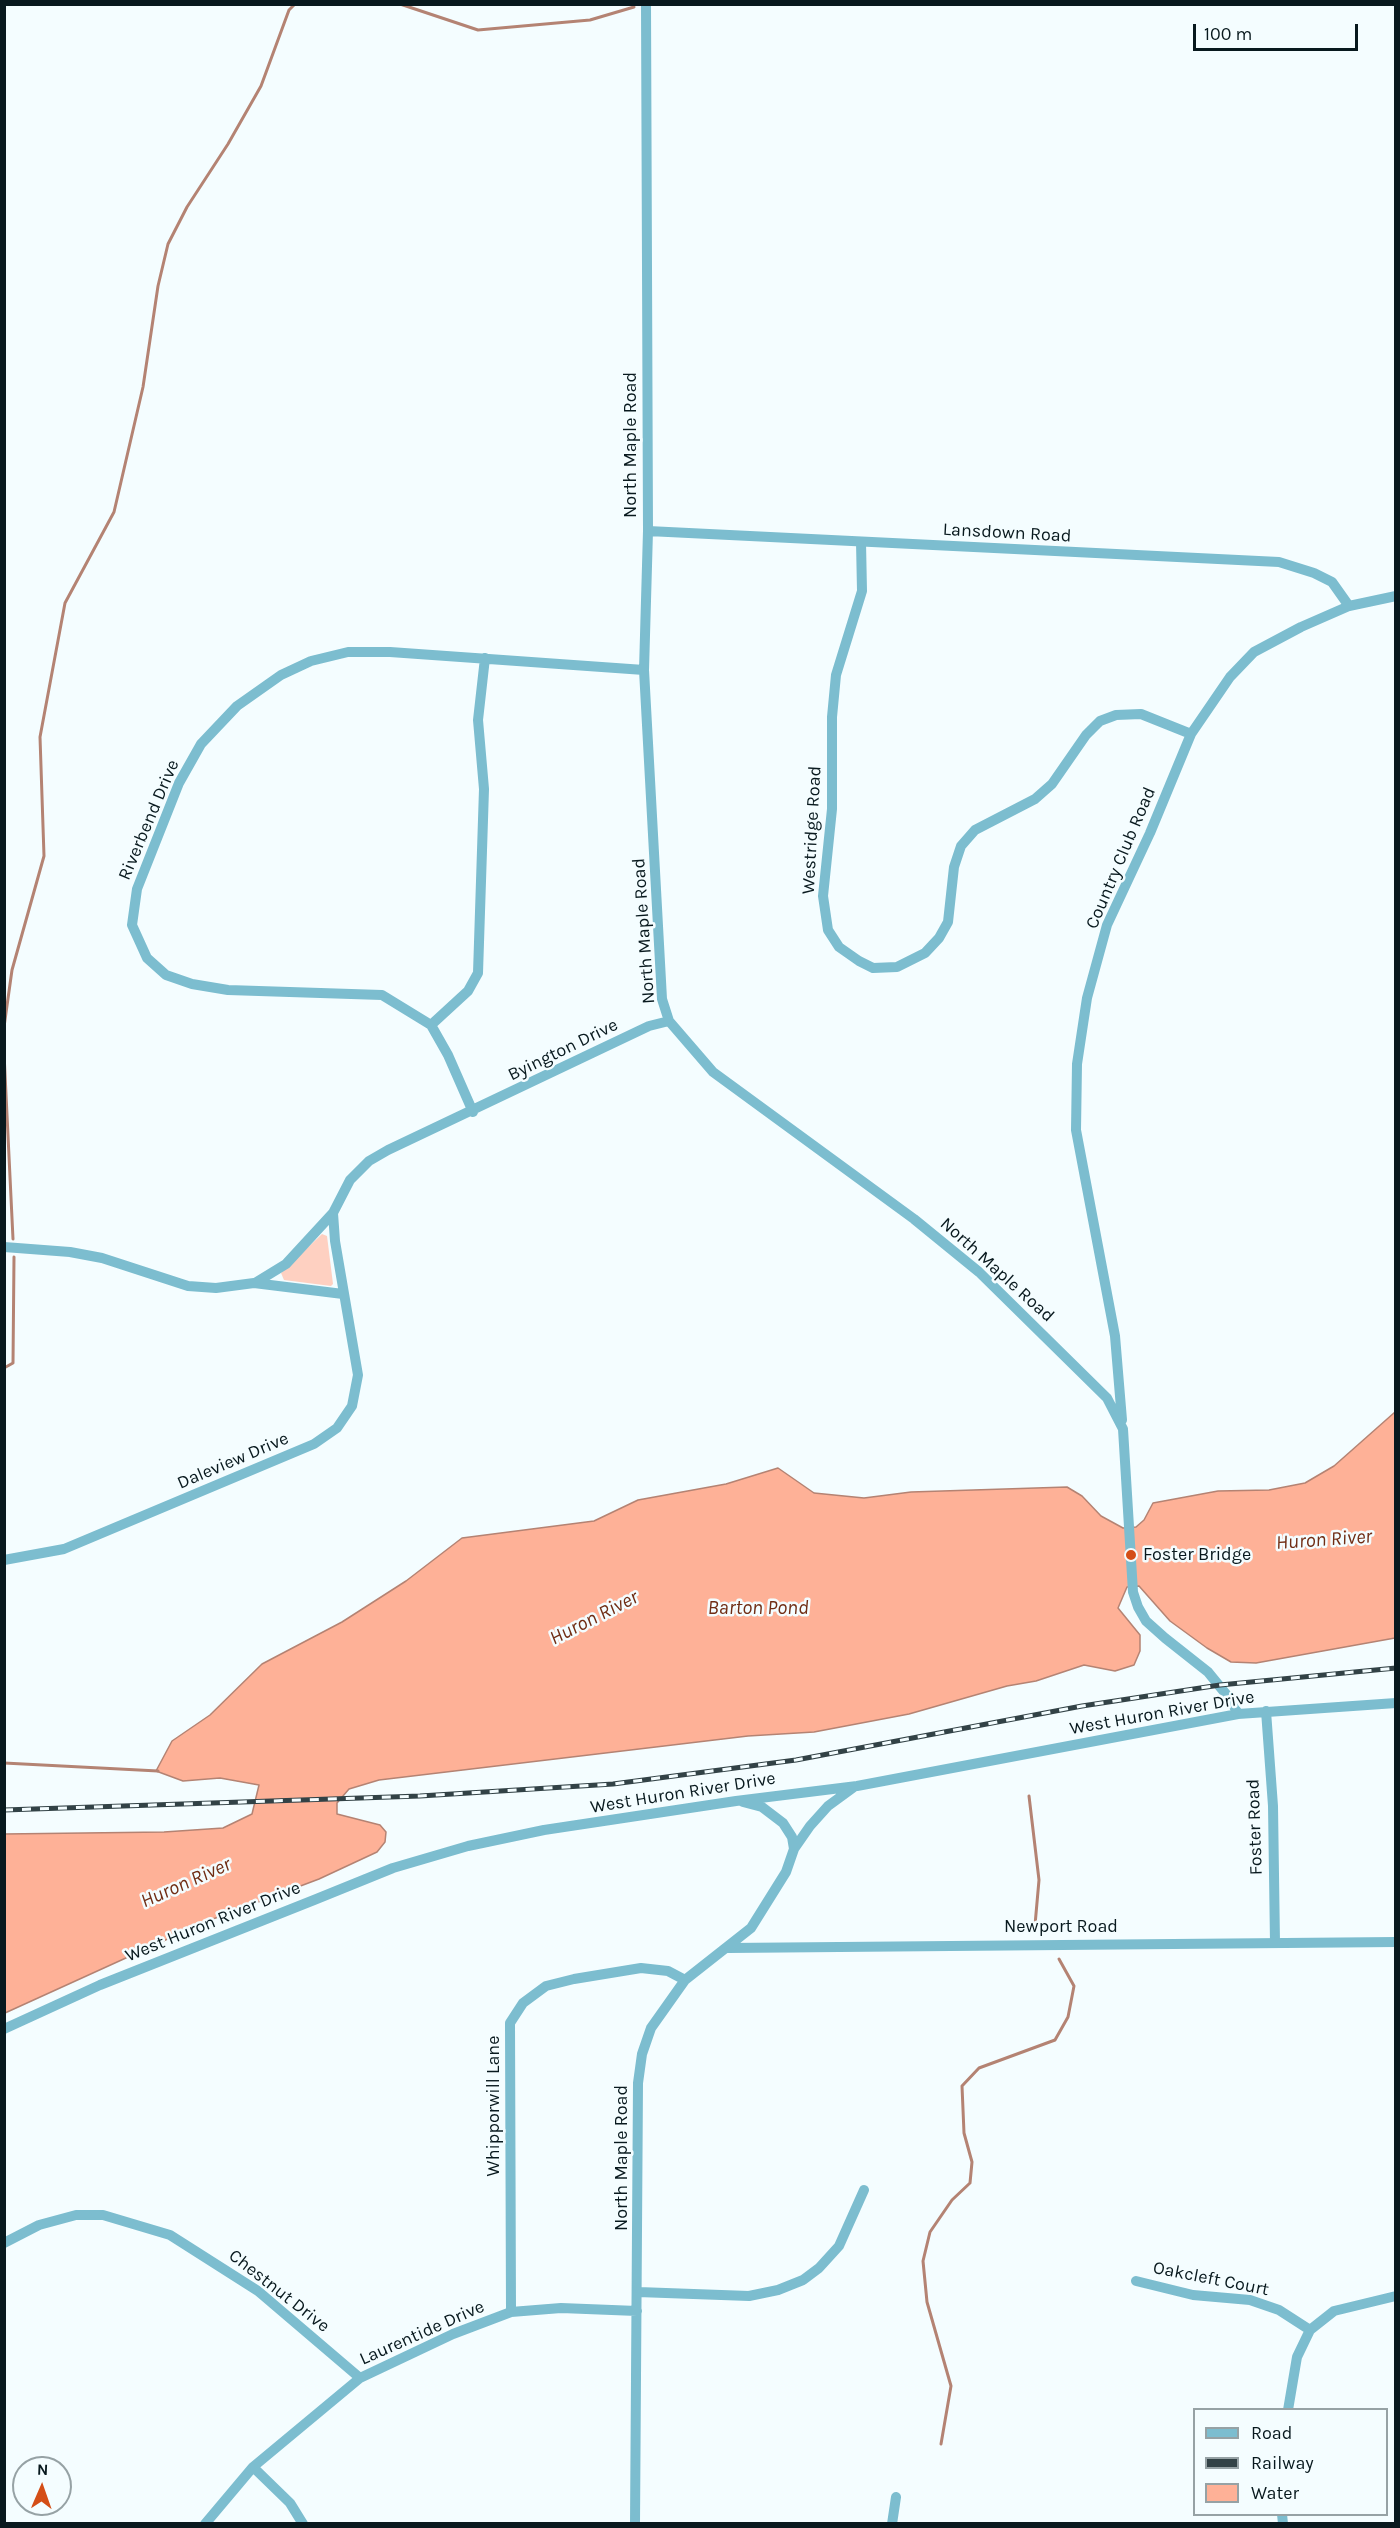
<!DOCTYPE html>
<style>
body{margin:0}
#map{position:relative;width:1400px;height:2528px;overflow:hidden;background:#f4fdff;font-family:Karla,sans-serif}
canvas{display:block}
.frame{position:absolute;inset:0;border:6px solid #08191e;pointer-events:none}
.legend{position:absolute;left:1193px;top:2408px;width:195px;height:108px;box-sizing:border-box;background:#f4fdff;border:2px solid #96a2a5;margin:0;padding:8px 10px;list-style:none;font-size:18px;color:#08191e}
.legend li{display:flex;align-items:center;gap:12px;height:30px}
.legend b{width:30px;border:2px solid #96a2a5}
.north{position:absolute;left:12px;top:2456px;width:60px;height:60px;box-sizing:border-box;background:#f4fdff;border:2px solid #96a2a5;border-radius:50%;rotate:2deg;font-size:16px;font-weight:700;line-height:24px;text-align:center;color:#08191e}
.north::after{content:'';display:block;margin:auto;width:21px;height:27px;background:#d44e17;clip-path:polygon(50% 0,100% 100%,50% 72%,0 100%)}
.scale{position:absolute;left:1193px;top:24px;width:165px;height:27px;box-sizing:border-box;border:3px solid #08191e;border-top:0;padding-left:8px;font-size:18px;line-height:21px;white-space:nowrap;color:#08191e;-webkit-text-stroke:4px #f4fdff;paint-order:stroke}
</style>
<div id="map">
<canvas width="1400" height="2528"></canvas>
<div class="frame"></div>
<ul class="legend">
<li><b style="height:8px;background:#7cbdcf"></b>Road</li>
<li><b style="height:8px;background:#324246"></b>Railway</li>
<li><b style="height:16px;background:#feb197"></b>Water</li>
</ul>
<div class="north">N</div>
<div class="scale">100 m</div>
</div>
<script>
const c = document.querySelector('canvas').getContext('2d');
c.lineJoin = 'round';
function fill(path, color) {
  c.fillStyle = color;
  c.fill(path, 'evenodd');
}
function shape(rows) {
  const path = new Path2D();
  for (const r of rows) {
    path.moveTo(r[0], r[1]);
    for (let i = 2; i < r.length; i += 2) path.lineTo(r[i], r[i + 1]);
  }
  return path;
}
function trace(path, color, width, dash) {
  c.strokeStyle = color;
  c.lineWidth = width;
  c.lineCap = dash ? 'butt' : 'round';
  c.setLineDash(dash || []);
  c.stroke(path);
}
function write(font, color, halo, rows, align = 'center') {
  c.font = font + ' Karla,sans-serif';
  c.lineWidth = 5;
  c.setLineDash([]);
  c.textBaseline = 'middle';
  c.strokeStyle = halo;
  c.fillStyle = color;
  for (const [text, x, y, turn = 0] of rows) {
    c.save();
    c.translate(x, y);
    c.rotate((+turn || 0) * Math.PI / 180);
    c.textAlign = isNaN(turn) ? turn : align;
    if (halo) c.strokeText(text, 0, 0);
    c.fillText(text, 0, 0);
    c.restore();
  }
}
fill(shape([
 [322,1234,327,1236,333,1284,331,1286,284,1280,281,1273]
]), '#fed0c1');
const water = shape([
 [1395,1412,1395,1638,1256,1663,1231,1662,1207,1648,1170,1621,1139,1586,1127,1587,1118,1608,1140,1635,1140,1651,1134,1665,1115,1671,1084,1665,1036,1681,1007,1686,909,1714,814,1732,748,1736,379,1780,349,1789,337,1803,337,1814,380,1825,386,1832,385,1842,377,1852,319,1879,205,1922,5,2013,4,1834,164,1832,223,1828,252,1814,259,1785,220,1778,183,1781,156,1771,172,1741,210,1715,262,1664,342,1622,406,1581,462,1538,594,1521,638,1500,726,1484,778,1468,814,1493,864,1498,911,1492,1067,1487,1082,1496,1101,1516,1123,1528,1136,1527,1144,1520,1153,1503,1218,1491,1269,1490,1305,1483,1334,1466,1395,1412]
]);
fill(water, '#feb197');
trace(water, '#b48373', 1.5);
trace(shape([
 [400,4,478,30,590,20,634,7],
 [4,1027,12,970,44,856,40,737,65,603,114,512,143,387,158,286,168,244,187,207,228,144,261,86,289,10,295,4],
 [4,1053,13,1239],
 [4,1368,13,1363,14,1257],
 [4,1763,158,1771],
 [1029,1796,1039,1880,1035,1925],
 [941,2444,951,2386,927,2302,923,2261,930,2232,952,2200,970,2183,972,2162,964,2133,962,2086,979,2068,1055,2040,1068,2017,1074,1986,1059,1959]
]), '#b48373', 3);
trace(shape([
 [646,4,648,531,644,670,662,999,669,1021,713,1072,914,1219,979,1272,1107,1398,1123,1429,1133,1592,1138,1607,1146,1621,1165,1638,1208,1672,1230,1699,1238,1714],
 [648,531,1279,562,1314,573,1332,582,1349,606],
 [861,542,862,591,836,675,832,717,832,809,823,896,828,930,839,947,859,961,873,968,897,967,925,953,939,938,948,922,954,867,961,846,975,830,1035,799,1052,784,1086,735,1100,721,1116,715,1141,714,1191,734],
 [431,1025,468,991,478,973,484,789,478,720,485,658],
 [473,1112,448,1055,431,1025,382,995,228,990,192,984,166,975,147,958,132,925,137,889,179,783,201,744,237,706,281,675,311,661,348,652,390,652,644,670],
 [4,1247,70,1252,102,1258,188,1286,216,1288,254,1283,343,1294],
 [255,1283,286,1264,333,1213],
 [1122,1420,1115,1336,1076,1130,1077,1064,1087,998,1107,925,1150,833,1191,734,1230,677,1254,652,1301,627,1349,606,1396,596],
 [4,1560,64,1549,314,1444,337,1428,352,1406,358,1375,335,1241,333,1213,350,1180,369,1161,388,1150,649,1026,669,1021],
 [1266,1711,1273,1806,1275,1943],
 [743,1802,762,1807,783,1823,792,1837,794,1849],
 [728,1948,1396,1942],
 [4,2029,100,1985,314,1900,393,1868,468,1846,544,1830,736,1801,857,1786,1238,1714,1396,1703],
 [4,2243,39,2225,76,2215,103,2215,170,2235,258,2291,360,2378],
 [1136,2281,1193,2295,1250,2300,1279,2310,1310,2330],
 [638,2292,749,2296,778,2290,803,2280,819,2268,839,2246,864,2190],
 [511,2312,510,2023,523,2003,546,1986,574,1979,641,1968,668,1971,685,1980],
 [1288,2410,1297,2357,1310,2330,1334,2311,1396,2296],
 [253,2467,290,2503,303,2524],
 [1282,2514,1283,2524],
 [205,2524,253,2467,360,2378,453,2334,511,2312,561,2308,637,2311],
 [635,2524,638,2083,642,2054,651,2028,685,1980,751,1928,786,1872,794,1849,810,1826,828,1806,854,1787],
 [892,2524,896,2497]
]), '#7cbdcf', 10);
const rail = shape([
 [4,1810,420,1796,613,1784,796,1760,1082,1706,1220,1685,1396,1668]
]);
trace(rail, '#324246', 5);
trace(rail, '#f4fdff', 3, [9]);
for (const [x, y, r, color] of [
 [1131,1555,6,"#d44e17"]
]) {
  const dot = new Path2D();
  dot.arc(x, y, r, 0, 2 * Math.PI);
  c.fillStyle = color;
  c.fill(dot);
  trace(dot, '#f4fdff', 2);
}
write('18px', '#08191e', '#f4fdff', [
 ["North Maple Road",631,445,-90],
 ["Lansdown Road",1007,533,3],
 ["Riverbend Drive",149,820,-67],
 ["Westridge Road",812,830,-87],
 ["Country Club Road",1121,858,-67],
 ["North Maple Road",644,931,-94],
 ["Byington Drive",563,1050,-26],
 ["North Maple Road",997,1270,42],
 ["Daleview Drive",233,1461,-23],
 ["West Huron River Drive",1162,1713,-10],
 ["West Huron River Drive",683,1793,-9],
 ["Foster Road",1255,1827,-92],
 ["West Huron River Drive",213,1922,-22],
 ["Newport Road",1061,1927],
 ["Whipporwill Lane",494,2106,-90],
 ["North Maple Road",622,2158,-90],
 ["Oakcleft Court",1211,2279,11],
 ["Chestnut Drive",279,2291,38],
 ["Laurentide Drive",422,2333,-24]
]);
write('18px', '#08191e', '#f4fdff', [
 ["Foster Bridge",1143,1555]
], 'left');
write('italic 20px', '#702d14', '#f4fdff', [
 ["Huron River",1324,1540,-4],
 ["Barton Pond",758,1608],
 ["Huron River",594,1618,-27],
 ["Huron River",186,1883,-24]
]);
</script>
